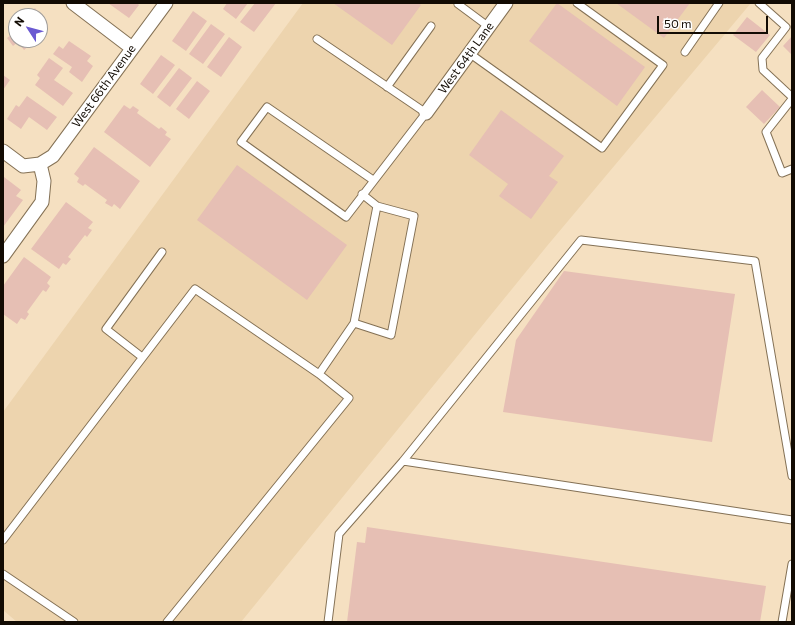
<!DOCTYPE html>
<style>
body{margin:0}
#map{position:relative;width:795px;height:625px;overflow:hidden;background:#f5e0c1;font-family:Commissioner,sans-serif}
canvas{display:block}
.frame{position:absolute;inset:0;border:4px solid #120b03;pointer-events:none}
.north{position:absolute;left:8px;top:8px;width:40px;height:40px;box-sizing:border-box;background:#fff;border:1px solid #a09d9a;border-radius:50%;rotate:306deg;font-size:11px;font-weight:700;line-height:16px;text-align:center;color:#120b03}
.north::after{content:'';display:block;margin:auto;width:14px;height:18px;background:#6a59d2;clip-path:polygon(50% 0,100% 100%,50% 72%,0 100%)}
.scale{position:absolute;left:657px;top:16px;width:111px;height:18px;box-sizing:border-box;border:2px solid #120b03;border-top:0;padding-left:5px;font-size:12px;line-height:14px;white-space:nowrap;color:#120b03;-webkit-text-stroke:3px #fff;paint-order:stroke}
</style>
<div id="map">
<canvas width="795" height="625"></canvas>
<div class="frame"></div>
<div class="north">N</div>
<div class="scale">50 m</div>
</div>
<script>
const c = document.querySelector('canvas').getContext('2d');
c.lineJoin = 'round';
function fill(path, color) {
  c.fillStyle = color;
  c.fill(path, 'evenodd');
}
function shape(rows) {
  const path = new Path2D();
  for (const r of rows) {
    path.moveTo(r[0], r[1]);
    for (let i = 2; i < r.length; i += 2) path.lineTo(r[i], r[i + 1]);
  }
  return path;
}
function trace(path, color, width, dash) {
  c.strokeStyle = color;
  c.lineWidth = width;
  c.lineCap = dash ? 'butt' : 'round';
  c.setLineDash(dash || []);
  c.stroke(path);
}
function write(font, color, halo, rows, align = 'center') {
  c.font = font + ' Commissioner,sans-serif';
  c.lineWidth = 3;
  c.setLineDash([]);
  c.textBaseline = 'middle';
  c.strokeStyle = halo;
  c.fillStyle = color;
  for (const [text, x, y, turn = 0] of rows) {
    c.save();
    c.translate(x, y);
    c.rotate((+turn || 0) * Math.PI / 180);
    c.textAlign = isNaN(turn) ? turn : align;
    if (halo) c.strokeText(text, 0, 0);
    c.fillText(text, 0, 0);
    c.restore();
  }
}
fill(shape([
 [303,3,751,3,547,246,241,622,17,622,3,610,3,412]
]), '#edd4ae');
fill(shape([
 [108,3,137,3,139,5,129,18],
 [227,3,248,3,236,19,223,9],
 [255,3,276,3,254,32,240,22],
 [333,3,418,3,421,5,392,45],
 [557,3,645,67,617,106,529,41],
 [616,3,690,3,664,38],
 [35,8,47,23,40,28,44,33,40,37,40,16,25,16],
 [193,11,207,21,186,51,172,41],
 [747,17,770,35,756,52,733,35],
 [211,24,225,34,203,64,189,54],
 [16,31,16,40,36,40,24,50,18,42,13,46,7,38],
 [792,36,792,55,783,46],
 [229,37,242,47,221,77,207,67],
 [69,41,91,56,87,61,93,66,82,82,69,72,72,67,53,54,59,46,63,49],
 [161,55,175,65,153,94,140,84],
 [49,58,63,68,54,80,73,93,63,106,35,85,40,78,37,75],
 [179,68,192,78,170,107,157,97],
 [3,75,10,80,3,90],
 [197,81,210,91,189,119,176,109],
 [762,90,780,107,764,124,746,107],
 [27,96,57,117,47,130,29,117,21,129,7,119,16,105,19,107],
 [124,105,130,109,133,106,139,110,137,113,159,129,161,127,167,132,165,135,171,139,150,167,104,132],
 [501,110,564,156,549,176,558,182,531,219,499,196,508,184,469,155],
 [94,147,140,181,120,209,114,204,112,207,105,203,107,200,85,184,83,186,77,182,79,178,74,174],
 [237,165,347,245,307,300,197,220],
 [4,177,21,190,16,196,23,200,3,227],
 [66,202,93,222,88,228,92,230,87,237,85,235,68,257,71,259,66,265,63,263,59,269,31,249],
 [24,257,51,277,47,283,50,286,46,292,43,290,27,312,29,314,25,320,21,318,17,324,3,314,3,286],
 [564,271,735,294,712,442,503,412,516,340],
 [367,527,766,586,760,622,347,622,357,542,365,543]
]), '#e6bfb4');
const lane = shape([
 [759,3,786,27,762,58,763,70,792,97],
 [458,4,489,27],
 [317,39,426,113,346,217,241,142,267,107,373,180],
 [685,52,719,3],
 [469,53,602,148,663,65,577,3],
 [387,87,431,26],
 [792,99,766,132,782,173,792,169],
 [362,194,377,206,354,323,391,335,414,216,377,206],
 [142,357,106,329,162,252],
 [319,374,354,323],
 [403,461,792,520],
 [3,540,195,289,319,374,349,398,167,622],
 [3,574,74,622],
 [328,622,339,534,403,461,581,240,755,261,792,476],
 [782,622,792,564]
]);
const street = shape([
 [73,3,132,48],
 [426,113,506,3],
 [3,151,23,166,40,164,53,156,166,3],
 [3,256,42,202,44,181,40,164]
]);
trace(lane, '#847155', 9);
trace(street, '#847155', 15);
trace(lane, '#fff', 7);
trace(street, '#fff', 13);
write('12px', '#120b03', '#fff', [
 ["West 64th Lane",466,58,-54],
 ["West 66th Avenue",104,86,-54]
]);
</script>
